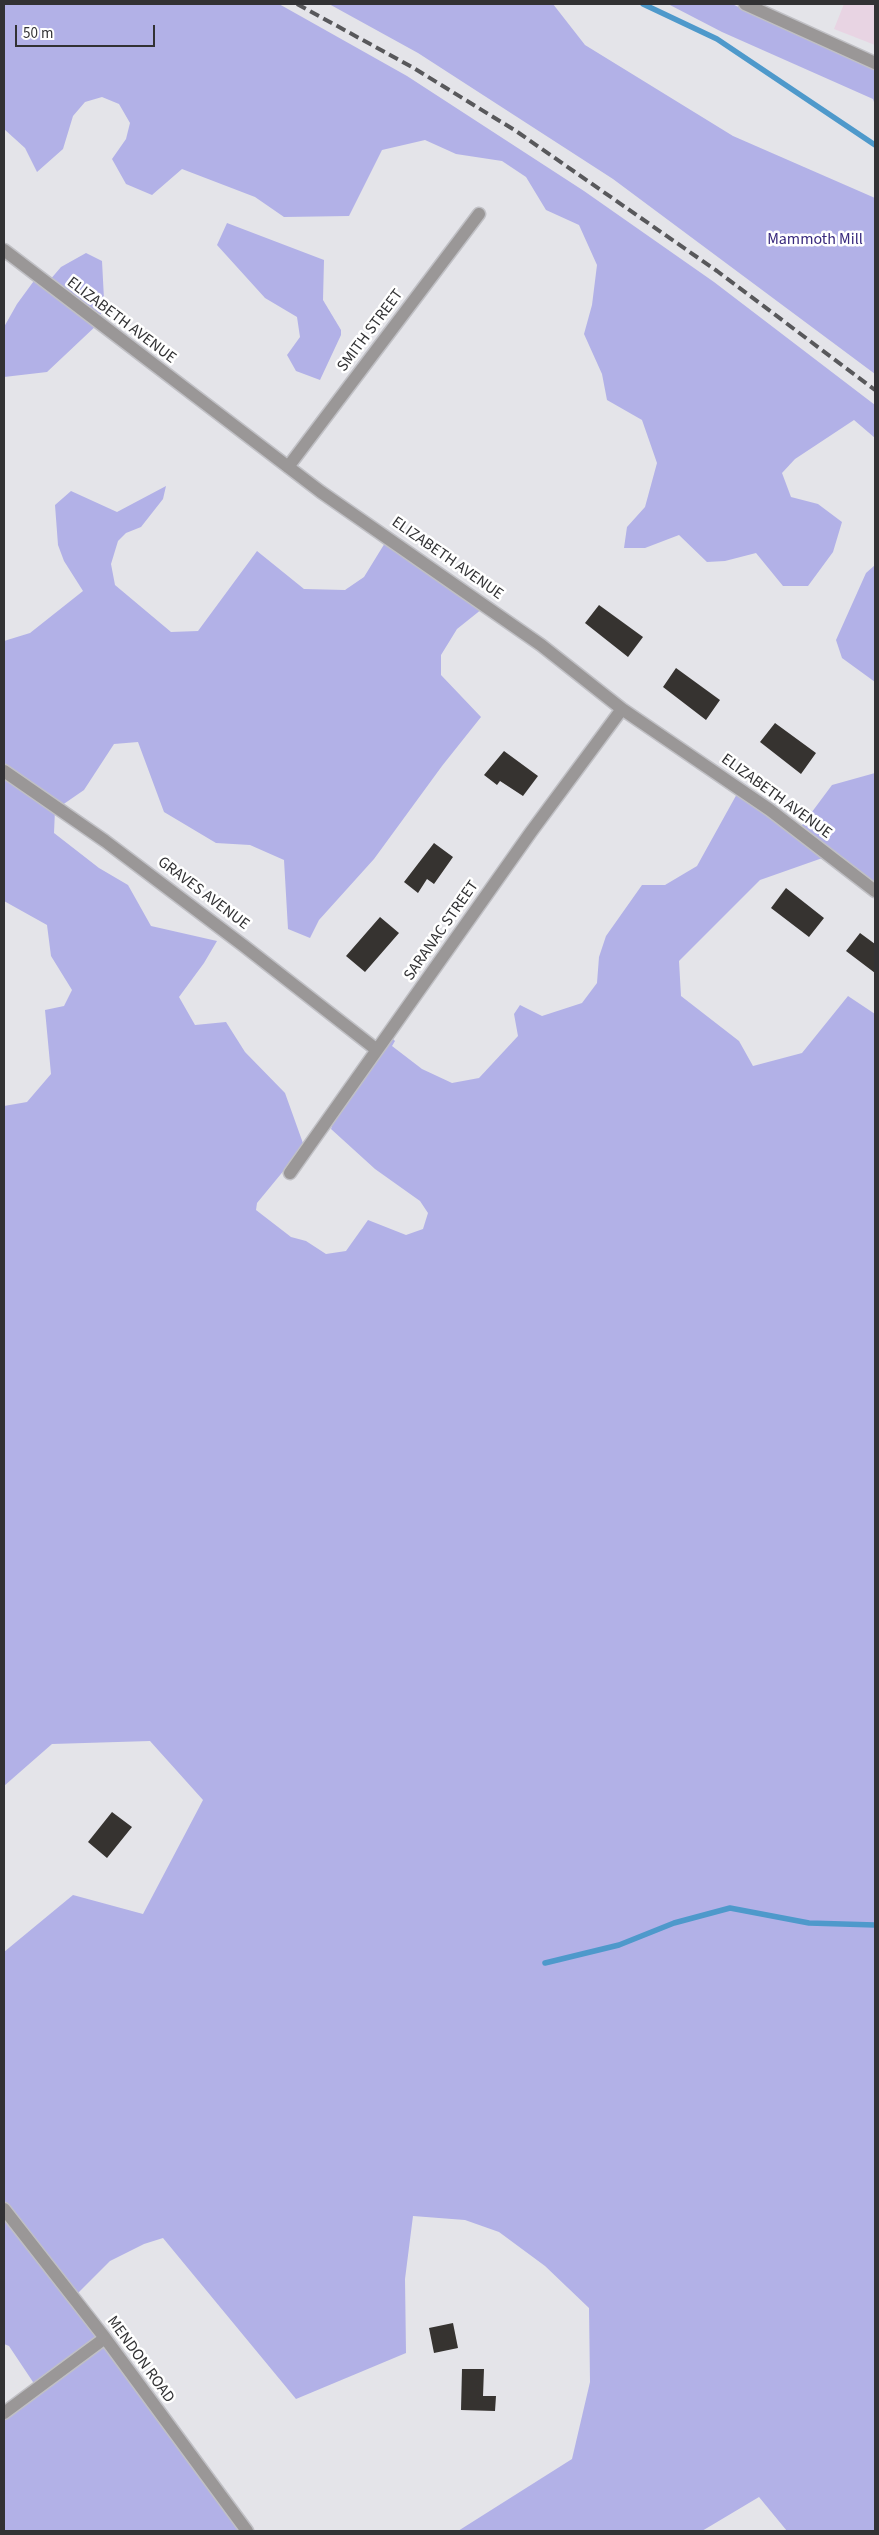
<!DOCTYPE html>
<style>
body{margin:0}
#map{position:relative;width:879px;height:2535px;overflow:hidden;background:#e4e4e9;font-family:"Source Sans 3",sans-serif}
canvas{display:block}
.frame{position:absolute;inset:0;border:5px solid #323234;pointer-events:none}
.scale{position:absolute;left:15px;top:25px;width:140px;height:22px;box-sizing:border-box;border:2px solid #323234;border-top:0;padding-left:6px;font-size:15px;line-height:18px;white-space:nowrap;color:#323234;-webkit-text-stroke:4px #fff;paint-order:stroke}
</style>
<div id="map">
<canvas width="879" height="2535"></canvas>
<div class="frame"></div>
<div class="scale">50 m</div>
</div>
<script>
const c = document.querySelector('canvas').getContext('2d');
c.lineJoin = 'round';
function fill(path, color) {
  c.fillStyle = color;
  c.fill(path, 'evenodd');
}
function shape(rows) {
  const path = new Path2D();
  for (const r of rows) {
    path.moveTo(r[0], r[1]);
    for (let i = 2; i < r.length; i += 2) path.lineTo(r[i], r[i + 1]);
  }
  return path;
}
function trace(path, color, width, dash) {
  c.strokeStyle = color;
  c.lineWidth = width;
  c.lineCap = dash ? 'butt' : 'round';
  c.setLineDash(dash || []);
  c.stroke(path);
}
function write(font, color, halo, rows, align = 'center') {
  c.font = font + ' "Source Sans 3",sans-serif';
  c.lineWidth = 5;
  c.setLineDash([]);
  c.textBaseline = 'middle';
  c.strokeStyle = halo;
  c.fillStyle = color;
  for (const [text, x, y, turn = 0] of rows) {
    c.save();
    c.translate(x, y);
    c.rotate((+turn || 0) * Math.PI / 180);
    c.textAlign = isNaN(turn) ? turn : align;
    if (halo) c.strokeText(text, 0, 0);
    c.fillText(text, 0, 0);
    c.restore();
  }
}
fill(shape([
 [844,4,875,4,875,45,834,29]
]), '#e8d4e3');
fill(shape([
 [4,4,279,4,407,76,584,191,714,282,875,405,875,438,854,420,795,459,782,473,791,497,818,504,842,522,833,552,808,586,783,586,756,553,725,561,707,562,679,535,645,548,624,548,627,527,645,507,657,463,642,420,607,400,602,374,584,334,592,305,597,265,579,225,546,210,526,177,502,161,456,154,425,140,382,150,349,216,284,217,255,197,182,169,152,195,126,184,112,159,126,139,130,123,119,104,102,97,85,102,73,116,63,149,37,172,25,148,4,129],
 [329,4,553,4,585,45,733,136,875,198,875,374,613,179,418,53],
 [668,4,732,4,875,68,875,105,873,99,722,32],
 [227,223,324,260,323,300,341,330,341,335,320,380,296,371,287,355,300,337,297,317,265,298,217,245],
 [86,253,102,261,104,299,99,323,47,372,4,377,4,327,17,304,36,278,49,281,61,267],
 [166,486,163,499,141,527,126,533,118,541,111,564,115,585,171,632,198,631,257,551,304,589,345,590,364,577,388,538,487,605,457,629,441,655,441,675,481,717,442,766,374,859,319,920,310,938,288,929,284,860,250,845,216,843,164,812,138,742,114,744,84,790,55,810,54,833,99,868,128,885,151,926,217,941,204,963,179,997,195,1025,226,1022,245,1052,285,1093,304,1146,257,1203,256,1210,291,1237,306,1241,326,1254,346,1251,368,1220,406,1235,423,1229,428,1213,420,1201,375,1169,331,1129,340,1102,388,1034,395,1041,392,1046,422,1069,452,1083,479,1078,518,1036,514,1014,520,1005,542,1016,582,1003,597,983,599,957,606,936,642,885,665,885,697,866,738,792,800,828,832,785,875,773,875,888,831,855,760,880,679,961,681,996,739,1041,753,1066,802,1053,848,996,875,1014,875,2531,787,2531,759,2497,702,2531,458,2531,572,2459,590,2382,589,2308,545,2266,499,2232,465,2220,413,2216,405,2279,406,2353,296,2399,163,2238,144,2244,110,2261,74,2297,249,2531,4,2531,4,2410,35,2385,9,2346,4,2344,4,1952,73,1895,143,1914,203,1800,150,1741,52,1744,4,1786,4,1106,27,1102,51,1074,45,1010,64,1006,72,990,51,956,47,925,4,901,4,641,30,633,83,591,64,561,58,545,55,505,71,491,117,512],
 [875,565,875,682,842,658,836,640,866,573]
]), '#b2b1e7');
trace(shape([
 [643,4,717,39,875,145],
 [545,1963,619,1945,674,1923,730,1908,809,1923,875,1925]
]), '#4e99cb', 5.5);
fill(shape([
 [599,605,643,637,628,657,585,623],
 [676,668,720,700,706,720,663,687],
 [775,723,816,753,801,774,760,742],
 [504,751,538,776,523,796,500,781,497,785,484,775],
 [434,843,453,857,434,884,427,879,418,893,404,882],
 [786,888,824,918,809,937,771,908],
 [380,917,399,933,365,972,346,956],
 [860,933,875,944,875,973,846,951],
 [112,1812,132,1827,107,1858,88,1842],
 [453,2323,458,2348,434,2353,429,2328],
 [462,2369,484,2369,483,2396,496,2396,495,2411,461,2410]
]), '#363330');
const minor = shape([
 [745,4,875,63],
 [4,250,321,492,541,645,622,709,770,810,875,891],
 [288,467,479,214],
 [4,771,105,841,244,946,377,1050],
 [290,1173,531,832,622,709],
 [4,2209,105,2338,247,2531],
 [4,2413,105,2338]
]);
trace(minor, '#c0c0c5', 15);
trace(minor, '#9a9797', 12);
trace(shape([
 [297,4,412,67,516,131,717,271,875,390]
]), '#58585b', 4, [10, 5]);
write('16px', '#38297d', '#fff', [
 ["Mammoth Mill",815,240]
]);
write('16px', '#323234', '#fff', [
 ["ELIZABETH AVENUE",121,321,37],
 ["SMITH STREET",371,331,-53],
 ["ELIZABETH AVENUE",447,559,35],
 ["ELIZABETH AVENUE",776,797,36],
 ["GRAVES AVENUE",203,894,37],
 ["SARANAC STREET",442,931,-55],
 ["MENDON ROAD",140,2360,54]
]);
</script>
